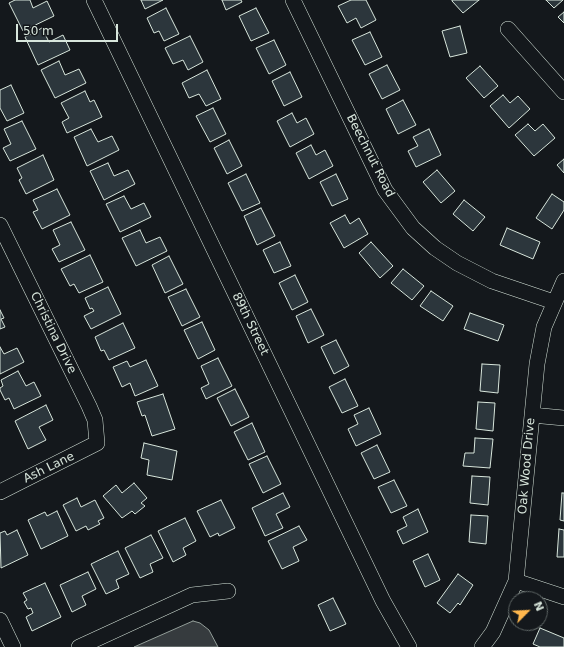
<!DOCTYPE html>
<style>
body{margin:0}
#map{position:relative;width:564px;height:647px;overflow:hidden;background:#14181c;font-family:"DejaVu Sans",sans-serif}
canvas{display:block}
.north{position:absolute;left:508px;top:591px;width:40px;height:40px;box-sizing:border-box;background:#14181c;border:1px solid #626a69;border-radius:50%;rotate:66deg;font-size:11px;font-weight:700;line-height:16px;text-align:center;color:#d8e6dc}
.north::after{content:'';display:block;margin:auto;width:14px;height:18px;background:#ffb74d;clip-path:polygon(50% 0,100% 100%,50% 72%,0 100%)}
.scale{position:absolute;left:16px;top:24px;width:102px;height:18px;box-sizing:border-box;border:2px solid #d8e6dc;border-top:0;padding-left:5px;font-size:12px;line-height:14px;white-space:nowrap;color:#d8e6dc;-webkit-text-stroke:3px #14181c;paint-order:stroke}
</style>
<div id="map">
<canvas width="564" height="647"></canvas>
<div class="north">N</div>
<div class="scale">50 m</div>
</div>
<script>
const c = document.querySelector('canvas').getContext('2d');
c.lineJoin = 'round';
function fill(path, color) {
  c.fillStyle = color;
  c.fill(path, 'evenodd');
}
function shape(rows) {
  const path = new Path2D();
  for (const r of rows) {
    path.moveTo(r[0], r[1]);
    for (let i = 2; i < r.length; i += 2) path.lineTo(r[i], r[i + 1]);
  }
  return path;
}
function trace(path, color, width, dash) {
  c.strokeStyle = color;
  c.lineWidth = width;
  c.lineCap = dash ? 'butt' : 'round';
  c.setLineDash(dash || []);
  c.stroke(path);
}
function write(font, color, halo, rows, align = 'center') {
  c.font = font + ' "DejaVu Sans",sans-serif';
  c.lineWidth = 3;
  c.setLineDash([]);
  c.textBaseline = 'middle';
  c.strokeStyle = halo;
  c.fillStyle = color;
  for (const [text, x, y, turn = 0] of rows) {
    c.save();
    c.translate(x, y);
    c.rotate((+turn || 0) * Math.PI / 180);
    c.textAlign = isNaN(turn) ? turn : align;
    if (halo) c.strokeText(text, 0, 0);
    c.fillText(text, 0, 0);
    c.restore();
  }
}
const water = shape([
 [193,621,200,623,209,630,218,647,134,647,193,621]
]);
fill(water, '#363b3e');
trace(water, '#939e99', 1);
const building = shape([
 [15,0,30,0,33,8,47,1,54,16,23,31,9,3,15,0],
 [141,0,163,0,145,9,141,0],
 [222,0,241,0,242,2,226,10,222,0],
 [351,0,366,0,376,20,361,28,356,18,347,23,338,6,351,0],
 [479,0,463,13,452,1,452,0,479,0],
 [546,0,563,0,554,8,546,0],
 [166,8,179,34,164,41,159,31,154,33,147,18,166,8],
 [256,8,269,33,251,41,239,16,256,8],
 [564,12,564,23,558,17,564,12],
 [460,26,467,53,450,57,442,31,460,26],
 [42,28,49,42,63,35,70,50,38,65,25,37,42,28],
 [370,32,382,57,365,65,352,40,370,32],
 [190,36,203,62,188,70,183,60,173,64,165,48,190,36],
 [274,40,286,65,269,74,256,48,274,40],
 [59,61,65,75,79,69,86,83,55,98,41,70,59,61],
 [387,65,400,90,382,99,369,74,387,65],
 [480,66,498,86,484,98,466,78,480,66],
 [207,70,221,99,206,106,199,94,189,98,182,83,207,70],
 [290,72,302,97,284,106,272,81,290,72],
 [11,85,24,113,7,121,0,108,0,90,11,85],
 [85,91,90,102,94,100,102,117,67,133,62,122,69,118,61,103,85,91],
 [503,95,510,103,518,96,530,109,509,128,490,106,503,95],
 [403,100,416,125,398,134,386,109,403,100],
 [213,108,226,134,210,142,196,116,213,108],
 [292,113,297,123,306,118,314,134,290,147,277,121,292,113],
 [22,121,36,149,10,161,3,148,11,144,4,129,22,121],
 [528,124,535,131,543,124,555,138,534,156,515,135,528,124],
 [91,129,98,142,112,136,119,150,87,166,74,137,91,129],
 [429,129,441,155,416,167,408,151,418,146,413,137,429,129],
 [229,140,242,166,227,174,214,148,229,140],
 [311,145,316,155,325,150,333,166,309,179,296,153,311,145],
 [43,155,54,180,26,194,19,180,22,178,17,168,43,155],
 [564,159,564,173,557,165,564,159],
 [108,163,114,176,128,170,135,184,104,200,90,171,108,163],
 [437,170,455,191,441,203,423,182,437,170],
 [246,174,260,203,242,211,228,183,246,174],
 [336,174,348,199,332,206,320,182,336,174],
 [57,189,70,215,42,229,33,212,38,210,33,200,57,189],
 [552,194,564,202,564,210,552,229,536,218,552,194],
 [124,196,131,209,144,203,151,217,120,232,106,204,124,196],
 [464,200,485,217,473,231,453,214,464,200],
 [261,208,275,236,257,245,244,216,261,208],
 [345,215,350,224,359,218,368,234,344,248,330,223,345,215],
 [71,222,85,250,59,262,52,249,60,245,53,230,71,222],
 [507,228,540,242,533,259,500,245,507,228],
 [140,230,146,243,160,237,167,251,136,266,122,238,140,230],
 [280,242,291,266,274,273,263,250,280,242],
 [371,242,393,266,380,278,359,253,371,242],
 [90,255,103,282,79,293,74,284,70,286,61,269,90,255],
 [169,256,183,284,165,293,152,265,169,256],
 [403,269,424,286,412,300,391,283,403,269],
 [295,275,308,302,292,310,279,283,295,275],
 [108,287,121,314,91,329,84,316,94,311,92,308,90,309,85,298,108,287],
 [186,289,200,317,182,326,168,297,186,289],
 [431,291,453,306,443,321,420,306,431,291],
 [311,309,324,335,308,343,296,316,311,309],
 [0,310,4,318,1,319,5,327,0,329,0,310],
 [470,313,504,325,498,341,464,329,470,313],
 [202,322,215,350,198,359,184,330,202,322],
 [123,323,135,348,109,360,104,350,101,351,95,337,123,323],
 [336,340,349,366,334,374,321,347,336,340],
 [0,347,4,354,17,348,24,362,0,374,0,347],
 [218,358,232,386,206,399,201,388,209,384,201,366,218,358],
 [146,360,158,386,135,396,130,383,122,387,113,367,127,361,130,367,146,360],
 [482,364,500,365,498,393,480,391,482,364],
 [18,371,26,386,34,382,41,396,14,409,9,398,5,400,0,390,0,388,3,386,1,380,18,371],
 [345,379,358,406,342,413,329,387,345,379],
 [235,389,249,417,231,426,217,398,235,389],
 [163,394,175,429,152,436,145,415,142,416,137,402,163,394],
 [478,402,495,403,493,431,476,429,478,402],
 [46,405,53,420,39,427,46,440,28,449,15,421,46,405],
 [369,408,381,434,356,446,348,429,358,424,354,415,369,408],
 [252,423,265,452,248,460,234,432,252,423],
 [475,438,493,439,490,468,463,466,465,453,474,453,475,438],
 [144,443,177,451,172,480,147,475,149,460,141,458,144,443],
 [377,445,390,472,374,479,361,453,377,445],
 [267,456,281,484,263,493,249,464,267,456],
 [472,476,490,477,488,505,470,503,472,476],
 [394,480,407,506,391,513,378,487,394,480],
 [134,483,147,498,141,503,145,506,135,514,132,511,122,518,103,496,116,485,122,493,134,483],
 [283,493,290,507,276,514,283,528,265,536,252,508,283,493],
 [562,493,564,493,564,521,560,520,562,493],
 [77,498,81,507,95,500,104,518,98,521,100,524,88,530,86,526,76,531,63,505,77,498],
 [221,500,235,528,219,536,218,533,210,537,197,511,221,500],
 [418,509,428,532,403,544,397,531,407,526,403,517,418,509],
 [57,511,68,536,41,549,28,520,45,512,47,516,57,511],
 [471,515,488,516,486,544,469,542,471,515],
 [185,518,196,541,183,548,186,555,173,562,158,531,185,518],
 [299,526,307,540,293,547,299,561,282,569,268,541,299,526],
 [559,529,564,530,564,557,557,557,559,529],
 [17,530,28,555,1,568,0,533,5,531,7,535,17,530],
 [151,535,163,558,150,564,153,572,140,578,125,548,151,535],
 [118,551,129,574,116,580,119,588,106,594,91,564,118,551],
 [428,554,440,580,425,587,413,561,428,554],
 [88,572,96,589,82,596,86,605,72,612,60,585,88,572],
 [458,574,473,585,460,605,458,603,450,613,437,603,458,574],
 [45,583,61,617,32,631,26,617,33,613,31,608,28,609,24,602,27,600,23,593,45,583],
 [333,598,346,624,330,631,318,605,333,598],
 [540,628,564,638,564,647,540,647,533,644,540,628]
]);
fill(building, '#2c363c');
trace(building, '#d8e6dc', 1);
const minor = shape([
 [94,0,383,601,409,647],
 [293,0,385,190,413,228,435,248,457,263,492,281,554,302],
 [508,29,564,92],
 [0,225,89,406,95,420,97,443,0,492],
 [532,415,564,418],
 [516,581,564,597],
 [0,620,13,647],
 [79,647,192,595,228,591],
 [482,647,493,632,516,581,537,364,544,327,564,281]
]);
trace(minor, '#d8e6dc', 16);
trace(minor, '#14181c', 15);
write('12px', '#d8e6dc', '#14181c', [
 ["Beechnut Road",370,156,63],
 ["89th Street",250,324,64],
 ["Christina Drive",53,333,64],
 ["Oak Wood Drive",527,466,-85],
 ["Ash Lane",49,468,-26]
]);
</script>
